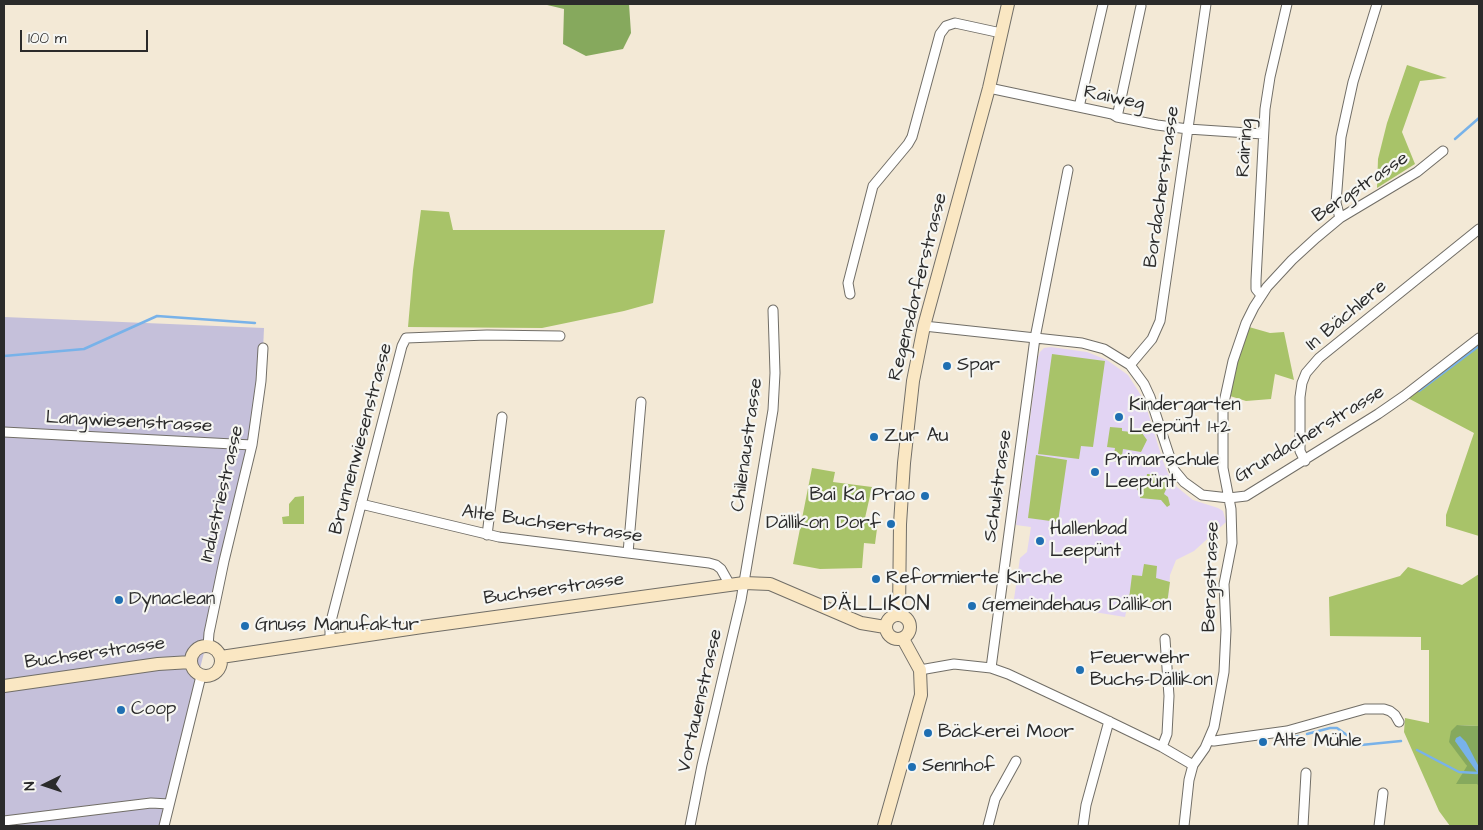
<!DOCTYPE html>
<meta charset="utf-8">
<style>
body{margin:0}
#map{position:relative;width:1483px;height:830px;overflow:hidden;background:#f3e9d6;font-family:"Architects Daughter",sans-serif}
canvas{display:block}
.frame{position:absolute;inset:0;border:5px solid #2b2b2b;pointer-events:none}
.north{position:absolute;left:20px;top:760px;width:50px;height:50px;-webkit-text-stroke:4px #f6f6f2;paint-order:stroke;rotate:266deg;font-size:14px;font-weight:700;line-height:20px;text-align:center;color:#2b2b2b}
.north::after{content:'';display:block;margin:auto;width:18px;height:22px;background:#2b2b2b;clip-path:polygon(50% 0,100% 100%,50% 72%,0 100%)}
.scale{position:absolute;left:20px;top:30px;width:128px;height:22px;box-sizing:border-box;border:2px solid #2b2b2b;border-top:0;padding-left:6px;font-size:15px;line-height:18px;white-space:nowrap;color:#2b2b2b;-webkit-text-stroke:4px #f6f6f2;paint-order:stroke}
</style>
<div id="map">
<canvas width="1483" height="830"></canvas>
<div class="frame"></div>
<div class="north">N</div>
<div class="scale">100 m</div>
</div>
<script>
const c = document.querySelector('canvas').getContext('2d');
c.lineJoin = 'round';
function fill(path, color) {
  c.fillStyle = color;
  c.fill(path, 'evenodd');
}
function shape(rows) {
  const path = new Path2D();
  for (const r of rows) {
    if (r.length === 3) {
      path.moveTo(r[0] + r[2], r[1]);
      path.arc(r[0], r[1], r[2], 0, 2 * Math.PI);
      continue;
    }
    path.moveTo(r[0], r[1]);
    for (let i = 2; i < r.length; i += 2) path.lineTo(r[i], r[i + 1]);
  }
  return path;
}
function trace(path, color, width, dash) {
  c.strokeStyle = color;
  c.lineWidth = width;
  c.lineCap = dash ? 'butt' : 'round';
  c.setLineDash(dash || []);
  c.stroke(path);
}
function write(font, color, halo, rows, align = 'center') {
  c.font = font + ' "Architects Daughter",sans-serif';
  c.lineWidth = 4.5;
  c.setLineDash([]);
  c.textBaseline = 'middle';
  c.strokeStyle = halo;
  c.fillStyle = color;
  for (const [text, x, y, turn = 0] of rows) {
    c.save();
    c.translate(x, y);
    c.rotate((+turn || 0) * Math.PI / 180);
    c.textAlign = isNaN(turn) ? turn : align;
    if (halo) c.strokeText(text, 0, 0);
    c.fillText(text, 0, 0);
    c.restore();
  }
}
fill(shape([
 [1051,347,1087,352,1107,360,1128,375,1144,400,1163,461,1172,483,1193,500,1218,508,1223,511,1226,522,1194,551,1176,560,1170,575,1168,602,1129,597,1125,617,1014,599,1020,558,1027,552,1031,527,1016,525,1038,358,1040,352,1044,348]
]), '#e2d4f3');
fill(shape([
 [4,317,264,328,262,373,209,633,160,826,4,826]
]), '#c5c0da');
fill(shape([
 [1407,65,1447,78,1420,81,1402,132,1415,164,1377,188,1378,159,1387,123],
 [421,210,449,212,453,230,665,230,653,303,624,311,542,328,408,327,413,270],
 [1249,327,1270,333,1284,332,1294,380,1275,374,1271,399,1246,401,1230,396,1239,353],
 [1479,338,1479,536,1446,526,1446,515,1474,433,1404,396],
 [1052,354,1105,361,1093,447,1081,446,1079,459,1038,454],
 [1110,427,1122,428,1122,431,1142,433,1147,440,1141,452,1123,449,1121,462,1113,461,1115,448,1107,447],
 [1036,455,1067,460,1058,522,1028,518],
 [812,468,835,472,833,482,872,487,865,518,878,521,875,544,864,543,862,568,820,569,793,564],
 [1147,474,1155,474,1168,485,1164,494,1168,497,1170,505,1167,507,1161,500,1140,498,1141,491,1137,490,1138,485,1146,486],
 [304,496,304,524,283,524,282,517,289,516,289,504,295,497],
 [1144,564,1157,566,1156,578,1170,582,1167,604,1129,599,1132,575,1142,576],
 [1408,567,1462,585,1479,574,1479,726,1457,725,1467,766,1479,786,1479,826,1450,826,1439,811,1404,732,1405,718,1429,723,1429,650,1421,650,1421,637,1330,636,1329,597,1400,576]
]), '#a8c369');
fill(shape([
 [543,4,629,4,631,33,623,49,586,56,563,44,564,9],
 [1457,725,1479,726,1479,786,1477,784,1456,784,1467,766,1449,742,1451,731]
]), '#86a95d');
fill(shape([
 [1460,736,1466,742,1479,767,1479,775,1455,741,1456,738]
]), '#78b2e9');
trace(shape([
 [1455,139,1479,118],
 [4,356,84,349,157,316,255,323],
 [1419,391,1479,346],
 [1307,734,1330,728,1337,728,1361,745,1401,741],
 [1278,738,1299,736],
 [1417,750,1459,772,1477,773]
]), '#78b2e9', 2.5);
const street = shape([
 [989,88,1112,114,1117,117,1157,125,1188,129,1263,134],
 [1079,107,1103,4],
 [1117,117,1141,6],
 [1340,218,1336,203,1341,137,1353,82,1377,4],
 [850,294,848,283,873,186,908,144,912,137,940,34,946,26,955,23,1001,33],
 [1261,295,1256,289,1256,280,1265,109,1270,77,1287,4],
 [924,326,1082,343,1104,349,1130,365,1144,384,1150,397,1174,470,1184,482,1202,495,1229,498,1246,496,1378,414,1404,396,1479,338],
 [1130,365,1152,339,1160,321,1206,4],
 [4,432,252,445],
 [1305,461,1300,451,1300,397,1302,383,1306,373,1319,358,1479,229],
 [361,504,499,537,709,563,716,565,721,569,730,585],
 [487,535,502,417],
 [628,553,641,402],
 [330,640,330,625,402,346,406,338,487,335,560,336],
 [208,646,209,633,224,561,252,445,261,381,263,348],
 [991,668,1035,338,1068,170],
 [920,670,954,664,991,668,1008,674,1100,717,1162,747,1193,765],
 [1209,740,1214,741,1287,731,1365,709,1384,709,1390,711,1395,715,1399,722],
 [1162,747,1167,734,1169,696,1165,639],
 [1193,765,1205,748,1214,727,1224,672,1226,630,1224,584,1232,543,1231,509,1223,468,1223,407,1233,361,1246,323,1254,307,1267,287,1292,260,1316,238,1340,218,1417,172,1443,151],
 [4,821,151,803,169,804],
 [164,826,201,676],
 [690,826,702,765,741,600,773,410,775,373,773,310],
 [988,826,995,799,1016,761],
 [1083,826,1086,805,1109,721],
 [1184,826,1189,780,1193,765],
 [1303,826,1306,773],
 [1379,826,1383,793]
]);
const secondary = shape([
 [898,627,12],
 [899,615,900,524,904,463,913,381,924,326,989,88,1008,4],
 [206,661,15],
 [221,657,422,627,744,583,770,584,861,623,885,627],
 [4,686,158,664,191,662],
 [884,826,921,695,920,670,903,639]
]);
trace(street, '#716e67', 11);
trace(secondary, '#716e67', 14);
trace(street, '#fff', 9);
trace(secondary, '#fae7c3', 12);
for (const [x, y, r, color] of [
 [947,366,5,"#1f6fb2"],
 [1119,417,5,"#1f6fb2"],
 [874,437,5,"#1f6fb2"],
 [1095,472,5,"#1f6fb2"],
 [925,496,5,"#1f6fb2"],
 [891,524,5,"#1f6fb2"],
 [1040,541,5,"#1f6fb2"],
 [876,579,5,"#1f6fb2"],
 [119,600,5,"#1f6fb2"],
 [972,606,5,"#1f6fb2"],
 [245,626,5,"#1f6fb2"],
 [1080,670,5,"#1f6fb2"],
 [121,710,5,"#1f6fb2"],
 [928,733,5,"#1f6fb2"],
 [1263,742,5,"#1f6fb2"],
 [912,767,5,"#1f6fb2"]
]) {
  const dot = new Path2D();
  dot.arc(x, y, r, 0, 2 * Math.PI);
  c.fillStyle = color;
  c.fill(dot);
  trace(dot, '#f6f6f2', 2);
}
write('19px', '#2b2b2b', '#f6f6f2', [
 ["Raiweg",1114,99,12],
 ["Rairing",1246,148,-86],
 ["Bordacherstrasse",1163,187,-82],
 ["Bergstrasse",1361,188,-34],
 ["Regensdorferstrasse",919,287,-76],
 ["In Bächlere",1347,316,-40],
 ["Langwiesenstrasse",129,423,3],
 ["Grundacherstrasse",1310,435,-31],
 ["Brunnenwiesenstrasse",362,439,-75],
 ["Chilenaustrasse",748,445,-82],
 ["Schulstrasse",999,486,-82],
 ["Industriestrasse",223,494,-77],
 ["Alte Buchserstrasse",552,525,8],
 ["Bergstrasse",1212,577,-88],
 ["Buchserstrasse",554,590,-8],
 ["Buchserstrasse",95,654,-8],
 ["Vortauenstrasse",701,701,-77]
]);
write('19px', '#2b2b2b', '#f6f6f2', [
 ["Spar",957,366],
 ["Kindergarten",1129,406],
 ["Leepünt 1+2",1129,428],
 ["Zur Au",884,437],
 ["Primarschule",1105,461],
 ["Leepünt",1105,483],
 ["Bai Ka Prao",915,496,"right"],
 ["Dällikon Dorf",881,524,"right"],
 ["Hallenbad",1050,530],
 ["Leepünt",1050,552],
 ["Reformierte Kirche",886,579],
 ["Dynaclean",129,600],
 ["Gemeindehaus Dällikon",982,606],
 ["Gnuss Manufaktur",255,626],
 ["Feuerwehr",1090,659],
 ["Buchs-Dällikon",1090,681],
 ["Coop",131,710],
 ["Bäckerei Moor",938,733],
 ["Alte Mühle",1273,742],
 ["Sennhof",922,767]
], 'left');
c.letterSpacing = '1px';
write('21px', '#2b2b2b', '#f6f6f2', [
 ["DÄLLIKON",877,606]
]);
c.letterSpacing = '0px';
</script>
